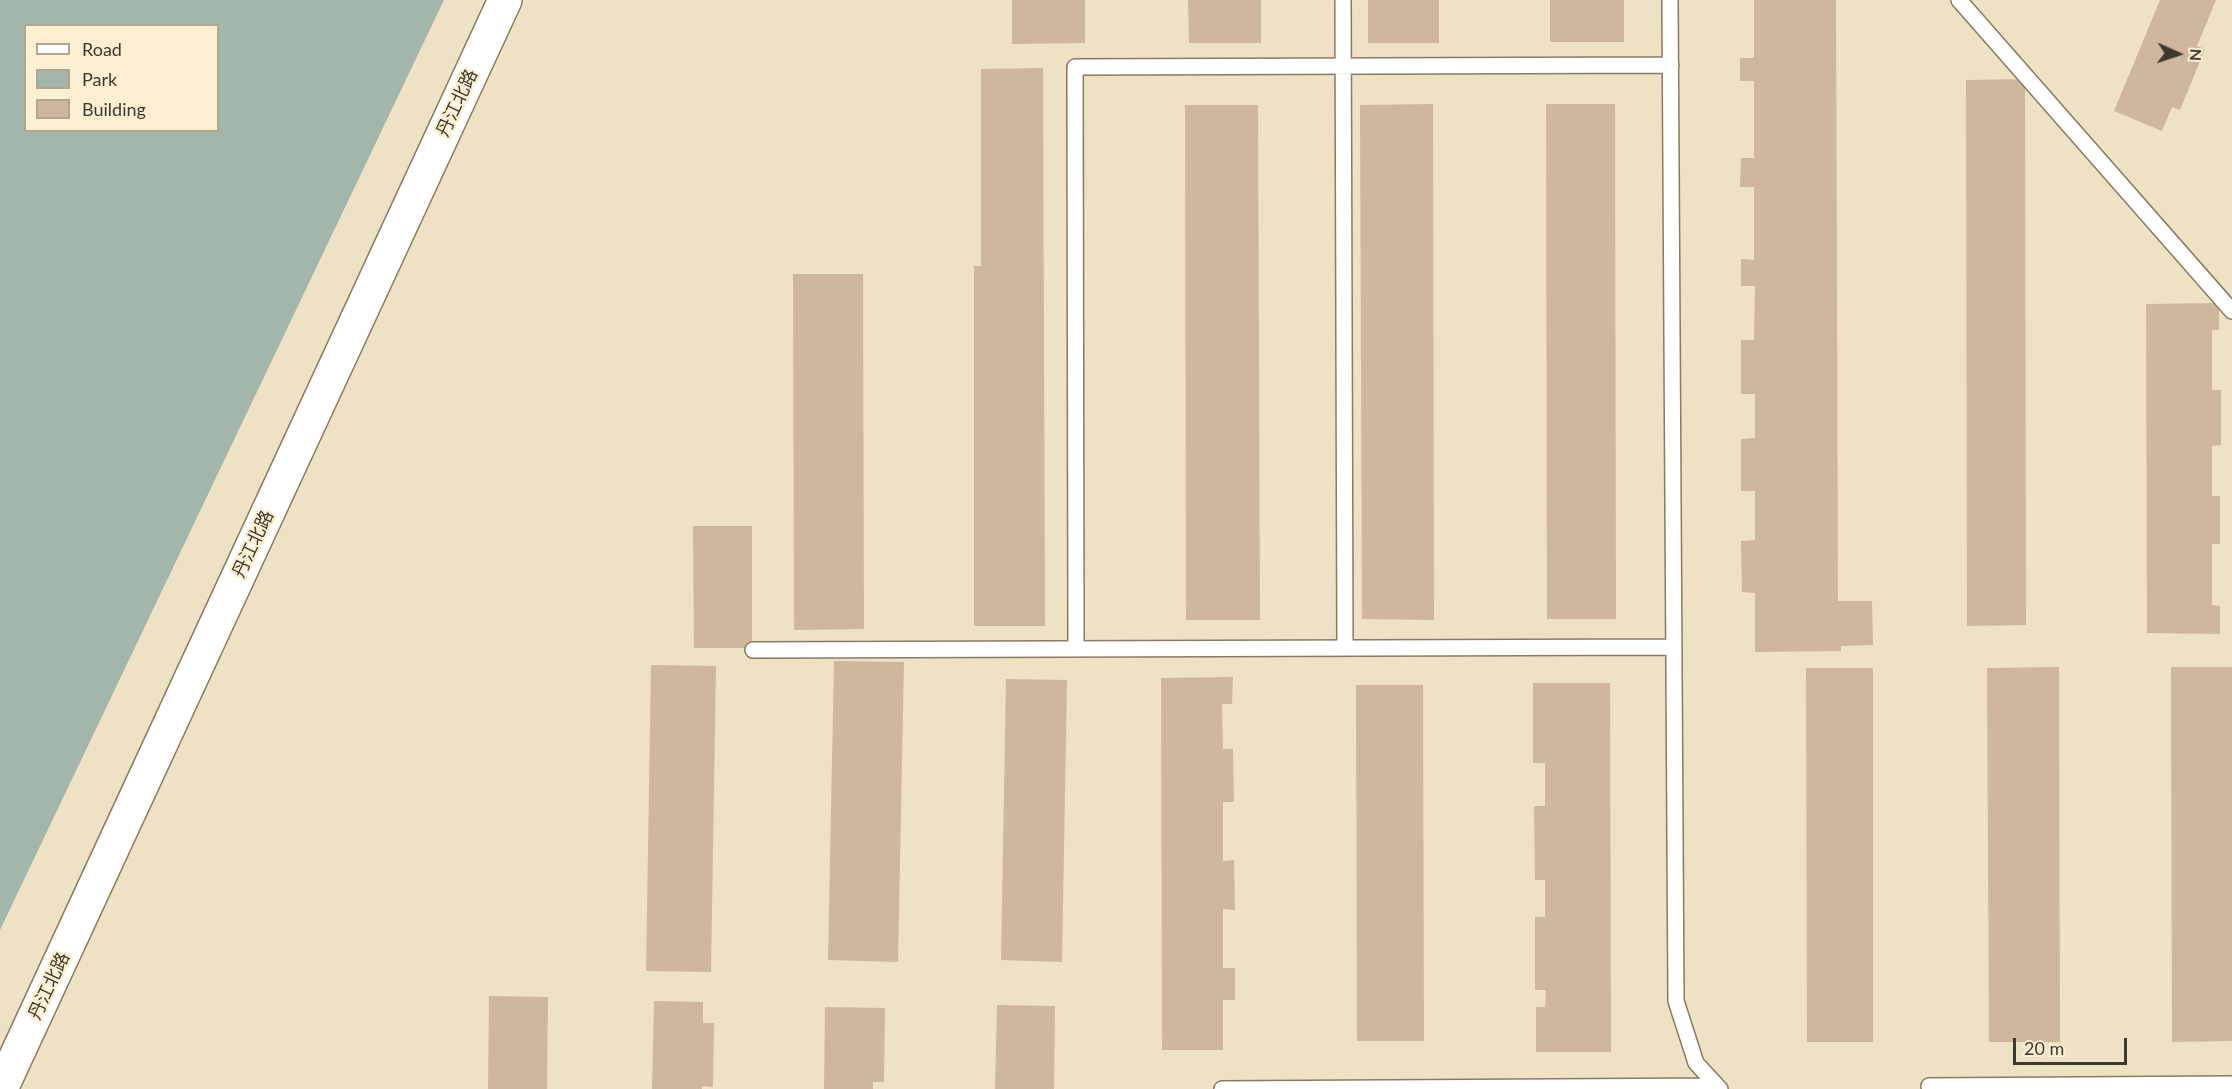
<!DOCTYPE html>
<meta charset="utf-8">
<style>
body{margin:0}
#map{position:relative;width:2232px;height:1089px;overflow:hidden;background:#efe1c4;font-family:Lato,sans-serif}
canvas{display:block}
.legend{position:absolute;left:24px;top:24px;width:195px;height:108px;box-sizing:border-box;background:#fdefd1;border:2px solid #b1a68f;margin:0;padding:8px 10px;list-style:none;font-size:18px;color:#3e392d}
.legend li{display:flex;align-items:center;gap:12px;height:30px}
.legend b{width:30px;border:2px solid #b1a68f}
.north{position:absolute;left:2148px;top:24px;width:60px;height:60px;-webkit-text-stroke:4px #fdefd1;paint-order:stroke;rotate:93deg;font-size:16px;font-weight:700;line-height:24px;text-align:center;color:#3e392d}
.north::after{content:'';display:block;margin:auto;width:21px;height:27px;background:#3e392d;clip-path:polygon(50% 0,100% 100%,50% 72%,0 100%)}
.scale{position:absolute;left:2013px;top:1038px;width:114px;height:27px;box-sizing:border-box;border:3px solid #3e392d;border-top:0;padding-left:8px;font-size:18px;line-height:21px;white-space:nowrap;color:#3e392d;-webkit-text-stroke:4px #fdefd1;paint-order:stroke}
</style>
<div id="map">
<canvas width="2232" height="1089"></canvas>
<ul class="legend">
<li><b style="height:8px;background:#fff"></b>Road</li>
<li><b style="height:16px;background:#a2b6ac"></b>Park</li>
<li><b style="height:16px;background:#cfb69f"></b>Building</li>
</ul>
<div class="north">N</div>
<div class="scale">20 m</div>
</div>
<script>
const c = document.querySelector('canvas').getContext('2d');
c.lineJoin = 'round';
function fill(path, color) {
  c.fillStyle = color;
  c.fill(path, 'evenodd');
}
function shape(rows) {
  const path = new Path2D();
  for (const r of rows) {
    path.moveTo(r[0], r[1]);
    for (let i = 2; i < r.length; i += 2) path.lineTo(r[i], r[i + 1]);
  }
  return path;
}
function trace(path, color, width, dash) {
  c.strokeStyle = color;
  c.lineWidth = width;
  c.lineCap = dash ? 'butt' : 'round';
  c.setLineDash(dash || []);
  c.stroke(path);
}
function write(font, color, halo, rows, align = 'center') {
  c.font = font + ' Lato,"Noto Sans SC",sans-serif';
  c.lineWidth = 5;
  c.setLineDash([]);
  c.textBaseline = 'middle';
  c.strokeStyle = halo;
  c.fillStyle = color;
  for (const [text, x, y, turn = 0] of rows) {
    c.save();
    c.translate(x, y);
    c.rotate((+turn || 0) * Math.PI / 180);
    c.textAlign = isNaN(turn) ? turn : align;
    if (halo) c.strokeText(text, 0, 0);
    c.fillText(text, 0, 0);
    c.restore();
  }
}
fill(shape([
 [0,0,444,0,0,930],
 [26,26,218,26,218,130,26,130]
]), '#a2b6ac');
fill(shape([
 [1012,0,1085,0,1085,43,1012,44],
 [1188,0,1261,0,1261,43,1189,43],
 [1368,0,1439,0,1439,43,1368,43],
 [1550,0,1624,0,1624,42,1550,42],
 [1754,0,1836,0,1838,601,1872,601,1873,645,1841,646,1841,651,1755,652,1755,593,1742,592,1741,541,1755,540,1755,491,1741,491,1741,439,1755,438,1755,394,1741,394,1741,340,1754,340,1755,286,1741,286,1741,259,1754,260,1754,187,1740,187,1741,158,1754,158,1754,81,1740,81,1740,58,1754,58],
 [2160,0,2216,0,2197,46,2205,49,2180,110,2172,107,2162,131,2114,111],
 [1043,68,1045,626,974,626,974,266,981,266,981,69],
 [2025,79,2026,625,1967,626,1966,80],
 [1433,104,1434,620,1362,619,1360,105],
 [1546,104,1615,104,1616,619,1547,619],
 [1185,105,1258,105,1260,620,1186,620],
 [793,274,863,274,864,629,794,630],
 [2219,303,2219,330,2212,330,2212,390,2221,390,2221,445,2212,446,2212,496,2220,496,2220,544,2212,544,2212,605,2220,606,2220,634,2147,633,2146,304],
 [693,526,752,526,752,648,694,648],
 [834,661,904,662,898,962,828,960],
 [651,665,716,666,711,972,646,971],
 [2059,667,2060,1042,1989,1042,1987,668],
 [2171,667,2232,667,2232,1041,2172,1042],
 [1806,668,1873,668,1873,1042,1807,1042],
 [1233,677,1232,704,1222,704,1223,749,1233,749,1234,802,1223,802,1223,861,1234,860,1235,910,1223,909,1223,968,1235,968,1235,1000,1223,1000,1223,1050,1162,1050,1161,678],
 [1006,679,1067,680,1062,962,1001,960],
 [1533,683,1610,683,1611,1052,1536,1052,1536,1007,1545,1007,1546,990,1535,990,1535,917,1545,917,1545,880,1535,880,1534,806,1545,806,1545,763,1533,763],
 [1356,685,1423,685,1424,1041,1357,1041],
 [489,996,548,997,547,1089,488,1089],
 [654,1001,703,1002,703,1023,714,1023,713,1087,702,1086,702,1089,652,1089],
 [997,1005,1055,1006,1054,1089,995,1089],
 [825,1007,885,1008,884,1082,873,1082,873,1089,824,1089]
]), '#cfb69f');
const lane = shape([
 [1343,0,1345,648],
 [1670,0,1676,1001,1696,1063,1720,1089],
 [1959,0,2232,311],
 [1076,649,1075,67,1671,65],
 [753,650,1674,647],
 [1929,1086,2232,1084],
 [1222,1089,1717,1086]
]);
const secondary = shape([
 [1,1089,505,0]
]);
trace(lane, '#887b60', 18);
trace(secondary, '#887b60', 36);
trace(lane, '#fff', 15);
trace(secondary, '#fff', 33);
write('18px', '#3e392d', '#fdefd1', [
 ["丹江北路",457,103,-65],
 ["丹江北路",253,544,-65],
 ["丹江北路",49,986,-65]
]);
</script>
